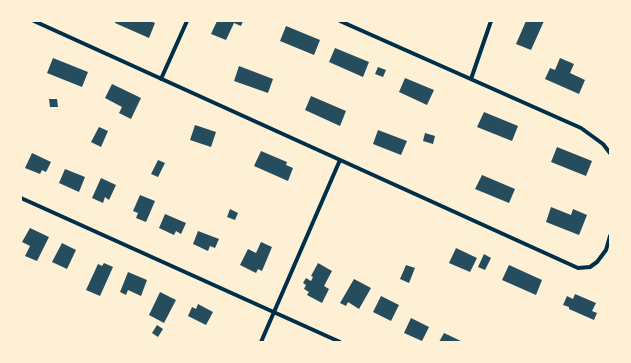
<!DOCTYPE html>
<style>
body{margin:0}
#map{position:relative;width:631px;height:363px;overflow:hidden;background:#fdf0d5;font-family:"Varela Round",sans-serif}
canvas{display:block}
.frame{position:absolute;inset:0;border:22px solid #fdf0d5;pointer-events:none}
</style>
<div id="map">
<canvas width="631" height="363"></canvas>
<div class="frame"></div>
</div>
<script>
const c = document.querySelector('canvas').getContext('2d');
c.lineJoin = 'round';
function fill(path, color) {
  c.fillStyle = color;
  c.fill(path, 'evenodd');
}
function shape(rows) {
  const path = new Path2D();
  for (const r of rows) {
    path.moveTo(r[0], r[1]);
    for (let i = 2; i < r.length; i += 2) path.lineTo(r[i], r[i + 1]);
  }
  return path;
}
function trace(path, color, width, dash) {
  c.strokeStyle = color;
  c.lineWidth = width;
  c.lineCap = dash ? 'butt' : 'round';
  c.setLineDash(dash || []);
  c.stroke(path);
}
fill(shape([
 [116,21,150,21,155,23,149,38,115,23],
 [217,21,243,21,241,26,234,23,226,40,211,34],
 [526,21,544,21,531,50,516,44],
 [286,26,320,40,314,55,280,41],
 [335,48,369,62,363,77,329,62],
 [53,58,88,72,82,87,47,73],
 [560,58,574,64,570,73,585,80,579,94,545,79,550,68,555,70],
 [239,66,273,79,268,93,234,81],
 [378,67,386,70,383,77,375,74],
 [405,78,434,90,427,105,399,92],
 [112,84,141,98,131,119,119,113,122,107,105,98],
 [311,96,346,111,340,126,305,110],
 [49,99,57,99,58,107,50,107],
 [484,112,518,126,512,141,477,127],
 [195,125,216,132,211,147,190,140],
 [99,127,108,131,101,147,91,142],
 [378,130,407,141,401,155,373,144],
 [425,133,435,136,433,144,423,141],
 [557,147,592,161,586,176,551,162],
 [261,151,287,162,286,165,293,168,288,181,254,166],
 [32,153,51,162,46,172,42,170,40,174,25,168],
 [158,160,165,163,158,177,151,174],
 [65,169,85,177,79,192,59,183],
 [482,175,515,189,509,203,475,189],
 [101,178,116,185,109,200,105,197,103,203,92,198],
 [140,195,155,201,146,222,136,218,138,213,133,211],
 [551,207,571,215,573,209,587,215,579,235,546,222],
 [230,209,238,213,235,220,227,217],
 [165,214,186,223,181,234,176,231,174,235,159,228],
 [30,228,49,237,37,261,25,256,30,246,22,242],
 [198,231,219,239,215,248,210,246,208,251,193,244],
 [261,242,272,247,262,271,258,269,256,273,240,265,248,249,256,253],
 [62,243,76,250,67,269,52,262],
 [456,248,477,258,470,272,449,263],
 [484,254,491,258,485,270,478,267],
 [104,263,113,267,100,296,86,290,98,264,102,266],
 [318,263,332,271,324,286,329,289,322,303,307,295,309,292,304,289,306,285,303,283,306,278,311,281,313,277,311,276],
 [406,265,415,268,409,283,400,279],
 [509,265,542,280,536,295,502,280],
 [128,272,147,280,141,296,128,290,126,295,120,292],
 [354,279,371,288,359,309,348,302,346,306,340,303],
 [160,292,176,300,164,323,149,315],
 [575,294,596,303,592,311,597,313,594,320,569,309,569,307,563,305,567,296,573,299],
 [381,296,399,305,391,321,373,312],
 [198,304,213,312,206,325,188,316,192,307,196,309],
 [411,318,429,327,422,341,404,333],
 [157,325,163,329,158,337,152,333],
 [444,333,463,342,439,342]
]), '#264d5e');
trace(shape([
 [34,21,578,268,590,267,597,262,606,250,610,236],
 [340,21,581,128,603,144,610,153],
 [161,79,187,21],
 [471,79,491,21],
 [21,198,340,342],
 [261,342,340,160]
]), '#003049', 4);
</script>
